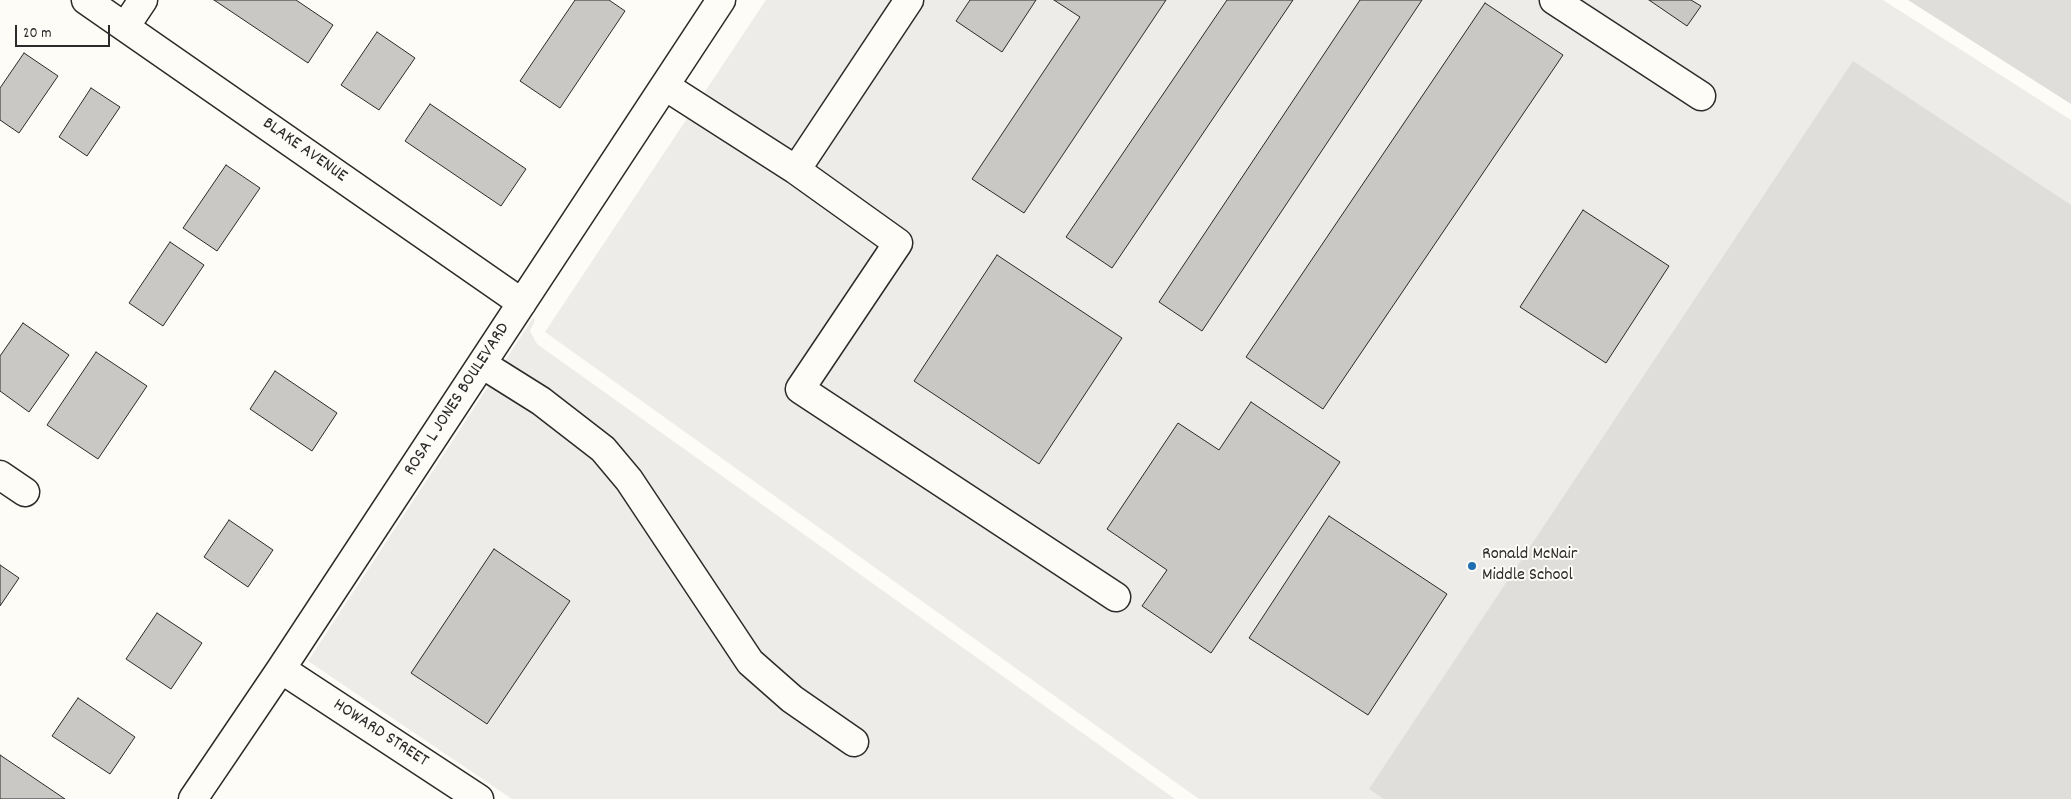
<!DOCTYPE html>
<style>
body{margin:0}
#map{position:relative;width:2071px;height:799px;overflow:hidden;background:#fdfcf7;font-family:Dekko,sans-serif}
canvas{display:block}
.scale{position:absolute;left:15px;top:25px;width:95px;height:22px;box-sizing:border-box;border:2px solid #2b2b2b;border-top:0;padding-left:6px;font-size:15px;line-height:18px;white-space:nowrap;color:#2b2b2b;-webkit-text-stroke:4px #fdfcf7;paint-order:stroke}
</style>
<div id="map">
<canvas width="2071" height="799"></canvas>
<div class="scale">20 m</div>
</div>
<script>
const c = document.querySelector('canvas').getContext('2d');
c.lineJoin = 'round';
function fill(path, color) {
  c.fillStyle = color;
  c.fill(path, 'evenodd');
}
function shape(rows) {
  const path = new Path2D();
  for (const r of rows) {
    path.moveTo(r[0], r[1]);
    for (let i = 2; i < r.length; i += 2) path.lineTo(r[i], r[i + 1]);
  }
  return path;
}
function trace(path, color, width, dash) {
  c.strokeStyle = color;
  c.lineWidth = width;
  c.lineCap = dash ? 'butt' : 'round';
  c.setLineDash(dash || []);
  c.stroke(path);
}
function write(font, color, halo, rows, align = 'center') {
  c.font = font + ' Dekko,sans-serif';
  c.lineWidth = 4;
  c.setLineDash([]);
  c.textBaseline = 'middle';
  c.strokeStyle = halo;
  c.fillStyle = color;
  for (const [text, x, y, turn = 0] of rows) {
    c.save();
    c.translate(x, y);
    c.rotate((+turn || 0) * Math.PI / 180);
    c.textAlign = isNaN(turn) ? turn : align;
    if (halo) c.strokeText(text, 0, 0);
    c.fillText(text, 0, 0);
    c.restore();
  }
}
fill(shape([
 [766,0,1883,0,2071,120,2071,799,1199,799,545,332],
 [533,318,535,320,530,331,537,344,1175,799,512,799,308,661]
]), '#edece8');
fill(shape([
 [1908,0,2071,0,2071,104],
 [1853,61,2071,205,2071,799,1384,799,1369,789]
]), '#dfdeda');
const building = shape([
 [214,0,296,0,333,25,308,63,214,0],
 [575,0,609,0,625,11,560,108,520,81,575,0],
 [970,0,1036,0,1002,52,956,21,970,0],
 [1054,0,1166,0,1024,213,972,179,1080,17,1054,0],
 [1227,0,1293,0,1112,268,1066,237,1227,0],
 [1360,0,1422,0,1202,331,1159,302,1360,0],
 [1649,0,1691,0,1701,6,1687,26,1649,0],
 [1485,3,1563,55,1323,409,1246,357,1485,3],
 [377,32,415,58,379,110,341,85,377,32],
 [24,53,58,76,19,133,0,120,0,88,24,53],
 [91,88,120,107,87,156,59,137,91,88],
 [430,104,526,169,501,206,405,141,430,104],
 [226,165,260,188,217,251,183,228,226,165],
 [1583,210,1669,266,1606,363,1520,307,1583,210],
 [170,242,204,265,163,326,129,303,170,242],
 [997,255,1122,338,1039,464,914,381,997,255],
 [23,323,69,355,29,412,0,391,0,356,23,323],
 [96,352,147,386,98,459,47,425,96,352],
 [275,371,337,413,312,451,250,409,275,371],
 [1251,402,1340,462,1211,653,1142,606,1167,570,1107,529,1178,423,1219,450,1251,402],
 [1329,516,1447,594,1368,715,1249,638,1329,516],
 [229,520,273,550,248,587,204,557,229,520],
 [494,549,570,601,487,724,411,673,494,549],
 [0,565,19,578,0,606,0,565],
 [157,613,202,643,171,689,126,659,157,613],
 [78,698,135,737,110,774,52,736,78,698],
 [0,755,65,799,0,799,0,755]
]);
fill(building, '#c9c8c4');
trace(building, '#2b2b2b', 1);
const minor = shape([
 [86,0,522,303],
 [1554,0,1701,96],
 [125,27,143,0],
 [665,86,796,170,909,0],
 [796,170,898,243,800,389,1116,597],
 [482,364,541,401,603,449,629,480,750,662,792,699,854,742],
 [0,475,25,492],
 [281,669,479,799],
 [193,799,281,669,721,0]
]);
trace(minor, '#2b2b2b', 31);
trace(minor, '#fdfcf7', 28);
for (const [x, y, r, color] of [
 [1472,566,5,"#1f6fb2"]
]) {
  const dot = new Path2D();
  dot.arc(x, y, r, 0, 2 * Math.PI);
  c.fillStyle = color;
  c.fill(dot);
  trace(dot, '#fdfcf7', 2);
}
write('18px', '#2b2b2b', '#fdfcf7', [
 ["BLAKE AVENUE",304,151,35],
 ["ROSA L JONES BOULEVARD",458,400,-57],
 ["HOWARD STREET",380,734,33]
]);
write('18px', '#2b2b2b', '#fdfcf7', [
 ["Ronald McNair",1482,556],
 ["Middle School",1482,577]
], 'left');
</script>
